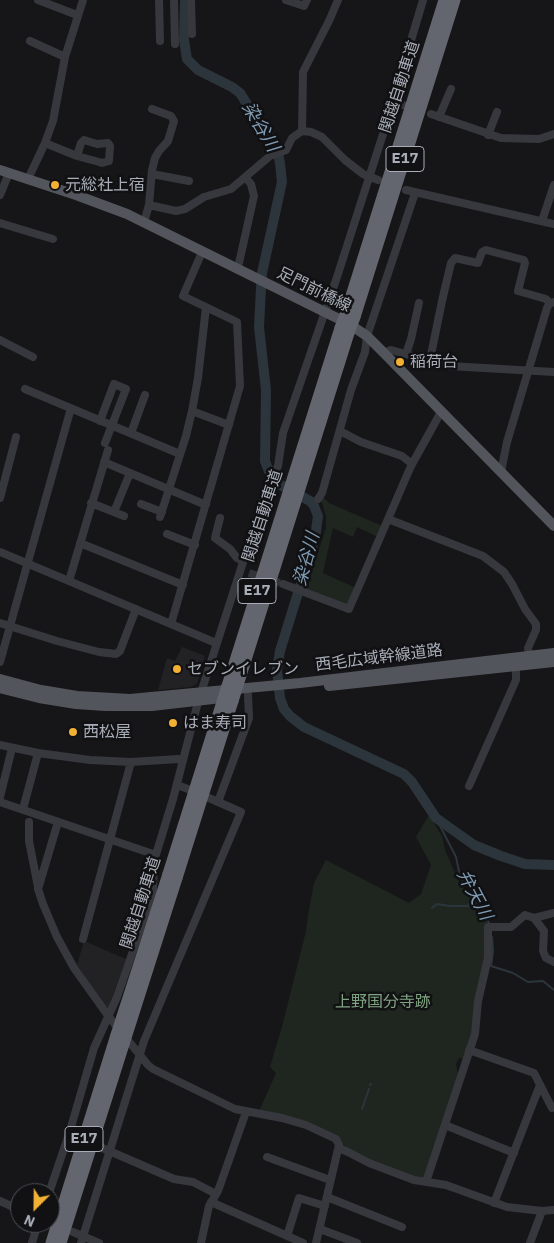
<!DOCTYPE html>
<meta charset="utf-8">
<style>
body{margin:0}
#map{position:relative;width:554px;height:1243px;overflow:hidden;background:#161618;font-family:"IBM Plex Sans",sans-serif}
canvas{display:block}
.north{position:absolute;left:10px;top:1183px;width:50px;height:50px;box-sizing:border-box;background:#111113;border:1px solid #4d4f55;border-radius:50%;rotate:203deg;font-size:14px;font-weight:700;line-height:20px;text-align:center;color:#a8adb8}
.north::after{content:'';display:block;margin:auto;width:18px;height:22px;background:#f2b134;clip-path:polygon(50% 0,100% 100%,50% 72%,0 100%)}
</style>
<div id="map">
<canvas width="554" height="1243"></canvas>
<div class="north">N</div>
</div>
<script>
const c = document.querySelector('canvas').getContext('2d');
c.lineJoin = 'round';
function fill(path, color) {
  c.fillStyle = color;
  c.fill(path, 'evenodd');
}
function shape(rows) {
  const path = new Path2D();
  for (const r of rows) {
    path.moveTo(r[0], r[1]);
    for (let i = 2; i < r.length; i += 2) path.lineTo(r[i], r[i + 1]);
  }
  return path;
}
function trace(path, color, width, dash) {
  c.strokeStyle = color;
  c.lineWidth = width;
  c.lineCap = dash ? 'butt' : 'round';
  c.setLineDash(dash || []);
  c.stroke(path);
}
function write(font, color, halo, rows, align = 'center') {
  c.font = font + ' "IBM Plex Sans","Noto Sans JP",sans-serif';
  c.lineWidth = 5;
  c.setLineDash([]);
  c.textBaseline = 'middle';
  c.strokeStyle = halo;
  c.fillStyle = color;
  for (const [text, x, y, turn = 0] of rows) {
    c.save();
    c.translate(x, y);
    c.rotate((+turn || 0) * Math.PI / 180);
    c.textAlign = isNaN(turn) ? turn : align;
    if (halo) c.strokeText(text, 0, 0);
    c.fillText(text, 0, 0);
    c.restore();
  }
}
fill(shape([
 [182,647,205,656,197,684,190,687,158,690,167,658,175,661],
 [84,941,126,959,109,1007,105,1007,97,998,77,965]
]), '#222225');
fill(shape([
 [324,498,329,503,380,525,382,528,378,537,357,527,353,537,333,528,323,573,356,588,349,604,345,606,306,590,326,528,326,516,321,500],
 [429,815,442,836,445,850,459,882,480,906,487,919,488,933,475,1021,465,1058,459,1058,456,1064,458,1075,424,1179,420,1180,370,1161,345,1146,341,1141,261,1111,260,1109,276,1073,270,1067,283,1023,306,931,308,915,314,883,326,860,409,903,421,894,431,865,416,837]
]), '#1e261f');
trace(shape([
 [436,818,456,857,460,876,463,881,470,887,490,925],
 [432,908,437,904,450,906,468,906,471,901],
 [492,937,493,951,491,966,513,973,528,982,543,981,554,990],
 [370,1085,371,1084],
 [362,1109,369,1089]
]), '#2c353c', 2);
trace(shape([
 [185,0,184,40,187,59,198,70,232,87,240,93,261,126,272,140,277,149,280,163,282,182,262,273,261,288,259,327,266,390,265,461,270,474,279,484,310,501,314,506,318,516,315,538,280,651,277,670,280,698,284,709,290,716,304,727,404,774,412,782,436,818,474,845,501,856,525,864,554,865]
]), '#2c353c', 10);
trace(shape([
 [249,573,283,584]
]), '#333438', 8, [8, 4]);
trace(shape([
 [38,0,77,15],
 [159,0,160,41],
 [174,0,175,44],
 [191,0,192,34],
 [286,0,304,6,307,0],
 [30,41,65,57],
 [393,103,403,105],
 [431,114,501,138,539,139,554,134],
 [439,117,451,89],
 [302,131,303,72,329,21,338,0],
 [488,135,497,112],
 [45,143,72,154,77,156,99,162,102,163,109,161,110,146,108,143,97,144,84,140,81,143,77,156],
 [152,174,189,181],
 [28,179,45,143,53,121,65,57,83,0],
 [406,190,554,224],
 [0,195,9,173],
 [149,205,176,211,185,209,204,197,231,189,270,156,286,150,292,138,302,131,311,132,322,137,345,160,363,174,378,180],
 [542,221,554,185],
 [144,222,149,205,152,170,155,158,159,151,168,141,174,121,171,116,152,109],
 [0,223,53,239],
 [236,269,239,263,254,196,251,184,245,177],
 [0,340,33,357],
 [384,353,391,350,449,366,554,372],
 [406,354,411,339,419,303],
 [430,360,442,301,451,263,455,258,478,263,482,252,486,250,524,260,525,263,518,291,546,299,550,303],
 [25,389,180,454],
 [192,411,229,425],
 [100,421,114,384,126,389,105,443],
 [340,431,361,442,402,456,412,464],
 [131,433,145,395],
 [104,462,206,505],
 [501,472,507,442,547,308,549,304,554,302],
 [0,498,16,437],
 [318,499,322,493,351,390,365,352,367,336,415,193],
 [91,503,124,516],
 [141,504,162,512],
 [114,512,130,473],
 [160,517,186,436,192,411,198,378,206,307],
 [220,518,215,538,230,549,237,558,243,561],
 [388,519,483,556,504,572,512,584,525,609,536,624,536,630,528,648,529,655],
 [167,534,195,545],
 [80,543,183,585],
 [0,552,216,643],
 [69,581,108,450],
 [283,584,349,609,411,466,441,412],
 [0,623,57,641,99,652,116,654,120,651,136,609],
 [171,624,240,386,237,322,183,296,202,252],
 [0,662,71,408],
 [0,745,38,753,90,760,131,762,178,759,183,760],
 [177,785,188,789],
 [469,786,516,680,516,666],
 [0,797,12,748],
 [0,802,156,855],
 [218,802,249,718,248,695],
 [23,809,38,753],
 [29,822,29,841,38,887],
 [58,822,38,889,43,904,57,937,74,968,109,1017,148,1065,153,1069,235,1109,282,1118,306,1125,336,1139,341,1149,348,1152,369,1163,414,1180,446,1185,507,1207,542,1211,554,1210],
 [534,918,544,931,543,951,546,958,554,962],
 [83,939,131,762],
 [469,1050,534,1073,552,1108],
 [445,1125,514,1153],
 [100,1147,174,1179,193,1182,216,1194],
 [267,1157,330,1180],
 [426,1182,475,1034,478,1001,488,958,488,927,511,927,525,915,534,918,554,913],
 [49,1193,69,1134,94,1048,117,997,150,902,153,891,154,861,173,799,198,702,264,497,278,466,283,433,337,277,385,128,423,0],
 [327,1197,402,1227],
 [0,1201,20,1210],
 [211,1202,303,1243],
 [494,1203,540,1085],
 [320,1229,357,1243],
 [73,1232,99,1243],
 [287,1236,299,1198,325,1206],
 [32,1243,38,1223],
 [81,1243,144,1041,241,812,209,798],
 [201,1243,209,1206,218,1191,246,1112],
 [316,1243,339,1145],
 [530,1243,542,1211]
]), '#37383d', 8);
trace(shape([
 [0,170,76,195,127,214,349,324,367,336,384,353,554,526],
 [0,679,41,690,77,696,130,699,300,683,554,653],
 [329,686,554,662],
 [0,688,39,698,76,704,105,706,152,706,230,697]
]), '#53555c', 10);
trace(shape([
 [346,312,444,0],
 [355,317,455,0],
 [238,685,349,333],
 [227,686,340,328],
 [168,874,222,702],
 [177,878,233,701],
 [51,1243,116,1035],
 [61,1243,124,1044]
]), '#63666e', 11);
trace(shape([
 [340,328,346,312],
 [349,333,355,317],
 [233,701,238,685],
 [222,702,227,686],
 [116,1035,168,874],
 [124,1044,177,878]
]), '#63666e', 11);
for (const [x, y, r, color] of [
 [55,185,5,"#f2b134"],
 [400,362,5,"#f2b134"],
 [177,669,5,"#f2b134"],
 [173,723,5,"#f2b134"],
 [73,732,5,"#f2b134"]
]) {
  const dot = new Path2D();
  dot.arc(x, y, r, 0, 2 * Math.PI);
  c.fillStyle = color;
  c.fill(dot);
  trace(dot, '#111113', 2);
}
for (const [x, y, w] of [
 [405,159,38],
 [257,591,38],
 [84,1139,38]
]) {
  const box = new Path2D();
  box.roundRect(x - w / 2, y - 12.5, w, 25, 4);
  c.fillStyle = '#111113';
  c.fill(box);
  trace(box, '#a8adb8', 1);
}
write('bold 15px', '#a8adb8', null, [
 ["E17",405,159],
 ["E17",257,591],
 ["E17",84,1139]
]);
write('16px', '#a8adb8', '#111113', [
 ["関越自動車道",400,87,-72],
 ["足門前橋線",314,290,26],
 ["関越自動車道",263,516,-72],
 ["西毛広域幹線道路",379,658,-7],
 ["関越自動車道",141,903,-72]
]);
write('16px', '#a8adb8', '#111113', [
 ["元総社上宿",65,185],
 ["稲荷台",410,362],
 ["セブンイレブン",187,669],
 ["はま寿司",183,723],
 ["西松屋",83,732]
], 'left');
write('16px', '#7fa381', '#111113', [
 ["上野国分寺跡",383,1002]
]);
write('italic 18px', '#7f9bb3', '#111113', [
 ["染谷川",260,127,59],
 ["染谷川",307,559,-75],
 ["弁天川",474,895,62]
]);
</script>
